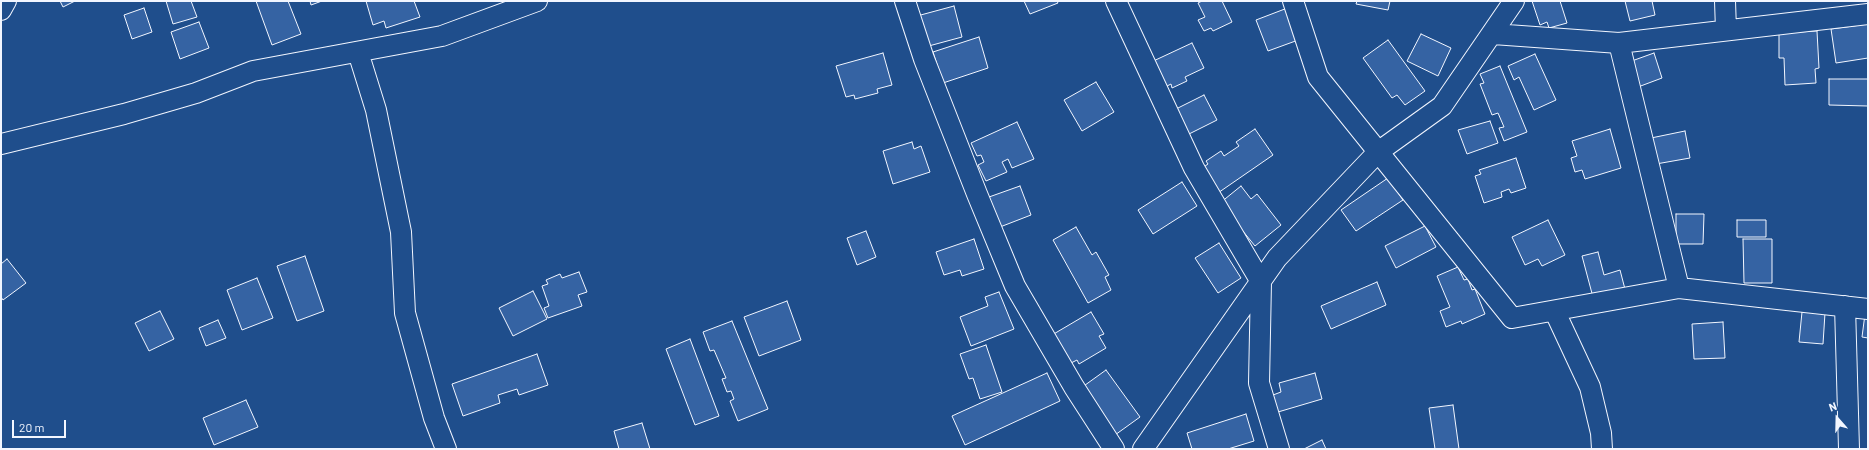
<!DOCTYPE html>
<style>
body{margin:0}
#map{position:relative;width:1869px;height:450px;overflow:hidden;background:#1f4e8c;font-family:Barlow,sans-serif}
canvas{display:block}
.frame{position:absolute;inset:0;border:2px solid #f2f6ff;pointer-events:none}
.north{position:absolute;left:1817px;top:398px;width:40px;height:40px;-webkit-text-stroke:3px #1f4e8c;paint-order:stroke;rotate:340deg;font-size:11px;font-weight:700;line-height:16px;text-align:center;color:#f2f6ff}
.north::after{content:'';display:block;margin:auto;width:14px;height:18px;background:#f2f6ff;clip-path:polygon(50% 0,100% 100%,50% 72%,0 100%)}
.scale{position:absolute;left:12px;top:420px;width:54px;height:18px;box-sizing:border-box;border:2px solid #f2f6ff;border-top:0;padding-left:5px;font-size:12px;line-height:14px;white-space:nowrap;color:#f2f6ff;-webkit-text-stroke:3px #1f4e8c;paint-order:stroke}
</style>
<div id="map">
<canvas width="1869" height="450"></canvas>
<div class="frame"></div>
<div class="north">N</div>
<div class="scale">20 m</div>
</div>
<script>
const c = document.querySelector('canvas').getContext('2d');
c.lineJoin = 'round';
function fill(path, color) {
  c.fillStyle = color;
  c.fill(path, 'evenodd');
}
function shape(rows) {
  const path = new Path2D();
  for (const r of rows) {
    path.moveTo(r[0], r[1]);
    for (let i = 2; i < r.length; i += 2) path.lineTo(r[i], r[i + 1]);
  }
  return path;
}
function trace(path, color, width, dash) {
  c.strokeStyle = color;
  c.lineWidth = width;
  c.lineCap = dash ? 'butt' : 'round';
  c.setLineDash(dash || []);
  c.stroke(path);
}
const building = shape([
 [60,1,75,1,63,7,60,1],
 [166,1,191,1,197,17,173,24,166,1],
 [256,1,288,1,301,34,272,45,256,1],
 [310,1,322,1,311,5,310,1],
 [366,1,414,1,420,17,386,28,384,21,373,25,366,1],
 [1024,1,1057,1,1058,3,1030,14,1024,1],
 [1202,1,1222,1,1232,22,1213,31,1211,28,1204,31,1198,20,1205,17,1198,3,1202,1],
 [1357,1,1390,1,1388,10,1356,4,1357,1],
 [1532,1,1560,1,1567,23,1549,28,1547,22,1540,25,1532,1],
 [1625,1,1652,1,1655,15,1630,21,1625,1],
 [954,6,962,37,925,47,917,16,954,6],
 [1290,7,1301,39,1268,51,1256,20,1290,7],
 [144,8,152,32,132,39,124,15,144,8],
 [199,22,209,48,180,59,171,32,199,22],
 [1868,24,1868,58,1836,63,1831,29,1868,24],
 [1817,31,1819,68,1815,69,1816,83,1785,85,1784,58,1779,58,1779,33,1817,31],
 [1421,34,1451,48,1438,76,1407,61,1421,34],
 [979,37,988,68,943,83,933,52,979,37],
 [1388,40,1425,91,1405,105,1397,95,1392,98,1363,58,1388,40],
 [1192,43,1204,68,1185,77,1187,81,1172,88,1171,84,1159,90,1147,64,1192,43],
 [883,53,892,85,877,89,878,93,855,99,854,95,846,97,836,66,883,53],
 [1654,53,1662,78,1638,87,1629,62,1654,53],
 [1535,54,1556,100,1534,110,1519,77,1514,80,1508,66,1535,54],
 [1500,66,1527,132,1504,141,1499,128,1504,127,1498,113,1492,115,1480,84,1484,83,1480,74,1500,66],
 [1829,79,1868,79,1868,106,1829,105,1829,79],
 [1096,82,1114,112,1082,131,1064,100,1096,82],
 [1204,95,1217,120,1187,135,1174,110,1204,95],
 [1490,121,1498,143,1467,154,1458,130,1490,121],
 [1017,122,1034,159,1012,168,1008,159,1002,162,1007,172,986,181,978,165,984,162,981,155,977,156,971,143,1017,122],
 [1255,129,1273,155,1215,195,1198,171,1208,164,1206,161,1221,151,1224,156,1239,146,1236,142,1255,129],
 [1610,129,1621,168,1585,179,1582,170,1575,172,1571,158,1577,156,1572,141,1610,129],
 [1685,131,1690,158,1656,164,1651,138,1685,131],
 [912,142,914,149,921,146,930,172,893,184,883,151,912,142],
 [1516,158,1526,188,1511,193,1509,189,1501,192,1502,197,1484,203,1475,176,1481,174,1479,170,1516,158],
 [1388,178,1403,200,1356,231,1341,210,1388,178],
 [1182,182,1197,206,1153,234,1138,210,1182,182],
 [1020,186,1031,215,1000,227,989,197,1020,186],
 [1241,186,1251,199,1257,194,1281,225,1255,246,1220,203,1241,186],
 [1676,214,1704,214,1703,244,1676,244,1676,214],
 [1548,220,1565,255,1542,266,1538,259,1525,265,1512,237,1548,220],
 [1737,220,1766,220,1766,237,1737,237,1737,220],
 [1425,226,1436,247,1396,268,1385,246,1425,226],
 [1076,227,1092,255,1096,252,1109,275,1105,277,1111,290,1088,303,1053,240,1076,227],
 [866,231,876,257,857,265,847,238,866,231],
 [974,239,984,269,962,276,960,270,944,275,936,252,974,239],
 [1743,239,1772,239,1772,283,1744,283,1743,239],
 [1219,243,1241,278,1218,293,1195,258,1219,243],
 [1598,252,1604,275,1620,270,1626,293,1594,301,1582,256,1598,252],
 [305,256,324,311,297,321,277,266,305,256],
 [7,259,26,283,3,300,1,297,1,264,7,259],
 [1458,267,1464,280,1468,279,1472,290,1475,289,1485,314,1462,324,1461,321,1446,327,1440,311,1450,307,1437,276,1458,267],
 [579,272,587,292,578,295,582,306,548,318,544,308,549,306,542,286,548,284,546,280,560,274,562,278,579,272],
 [257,278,273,318,242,330,227,290,257,278],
 [1377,282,1386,305,1331,329,1321,306,1377,282],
 [533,291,547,319,513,336,499,308,533,291],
 [999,292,1014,329,971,346,960,317,988,306,985,297,999,292],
 [787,301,801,340,759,356,744,317,787,301],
 [160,311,174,339,149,351,135,323,160,311],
 [1091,312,1104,334,1099,336,1106,348,1079,364,1077,360,1069,364,1052,335,1091,312],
 [1802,312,1825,313,1823,344,1799,342,1802,312],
 [1865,314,1868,314,1868,338,1862,337,1865,314],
 [218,320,226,338,206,346,199,328,218,320],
 [732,321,768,409,738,421,730,401,734,399,731,391,727,392,722,379,726,378,714,350,710,351,703,332,732,321],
 [1723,322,1725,358,1694,359,1692,324,1723,322],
 [690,339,719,416,695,425,666,349,690,339],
 [986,345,1002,392,980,399,973,378,969,379,960,354,986,345],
 [537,354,548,385,519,395,517,389,498,395,500,403,463,416,452,384,537,354],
 [1106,370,1140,417,1115,435,1081,388,1106,370],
 [1047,373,1060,401,965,445,952,416,1047,373],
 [1315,373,1322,399,1278,412,1273,395,1281,392,1279,383,1315,373],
 [246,400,258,427,214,445,203,418,246,400],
 [1453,405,1459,449,1435,449,1429,408,1453,405],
 [1246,414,1254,441,1228,449,1192,449,1187,433,1246,414],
 [642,423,650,449,619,449,614,431,642,423],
 [1322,440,1326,449,1304,449,1322,440]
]);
fill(building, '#3563a3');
trace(building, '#f2f6ff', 1);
const minor = shape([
 [905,1,924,59,977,194,1015,286,1074,387,1114,449],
 [1116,1,1194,168,1261,282,1259,383,1279,449],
 [1293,1,1318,77,1512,318,1679,288,1868,309],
 [1725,1,1726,30],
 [1,10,6,1],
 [1493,34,1619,43,1868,14],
 [1619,43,1679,288],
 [358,52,376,110,401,232,405,313,434,418,446,449],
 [1,144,124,114,196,93,253,71,442,36,537,1],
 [1845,306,1849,449],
 [1555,312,1590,387,1601,433,1602,449],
 [1143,449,1277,258,1378,152,1442,106,1514,1]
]);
trace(minor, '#f2f6ff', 22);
trace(minor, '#1f4e8c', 20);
</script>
